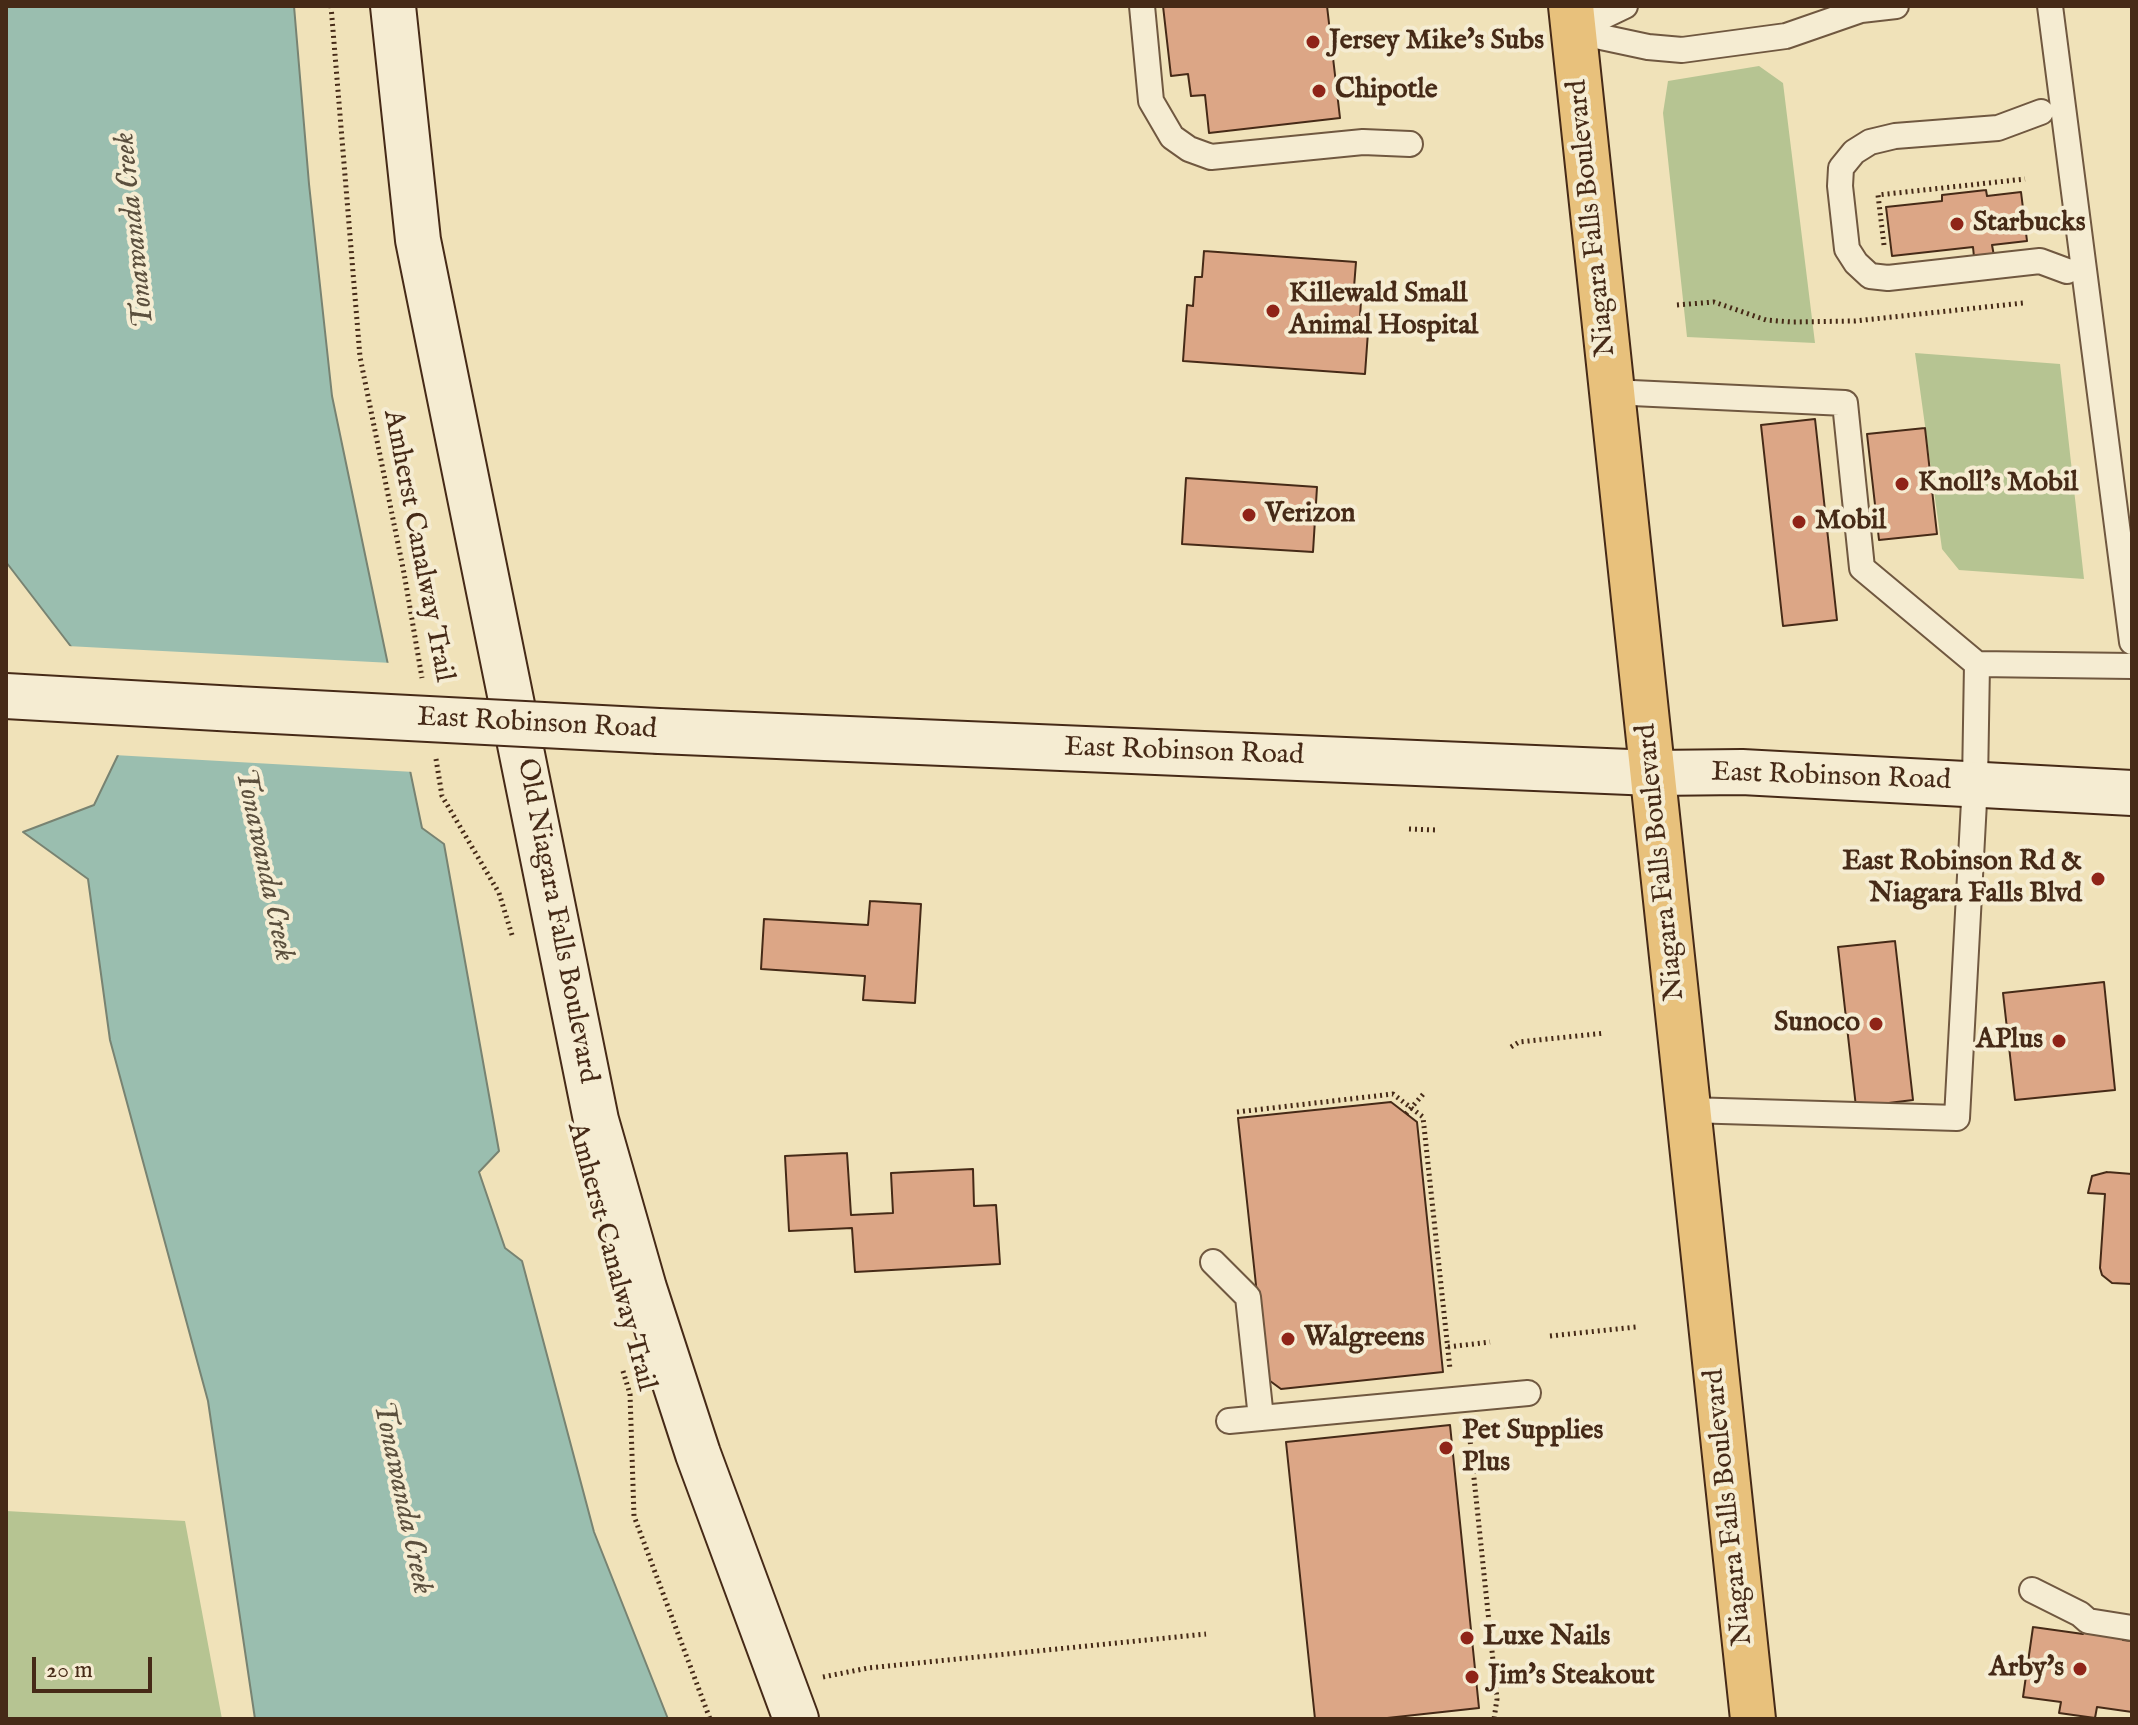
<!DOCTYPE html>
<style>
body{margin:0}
#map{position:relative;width:2138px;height:1725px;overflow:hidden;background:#f0e2b9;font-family:"IM FELL English",serif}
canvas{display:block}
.frame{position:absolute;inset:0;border:8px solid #462a17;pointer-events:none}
.scale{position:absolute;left:32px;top:1657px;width:120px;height:36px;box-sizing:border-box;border:4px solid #462a17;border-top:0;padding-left:10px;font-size:24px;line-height:28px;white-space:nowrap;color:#462a17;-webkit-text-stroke:6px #f5ecd2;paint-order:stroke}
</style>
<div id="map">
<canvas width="2138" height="1725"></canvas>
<div class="frame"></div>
<div class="scale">20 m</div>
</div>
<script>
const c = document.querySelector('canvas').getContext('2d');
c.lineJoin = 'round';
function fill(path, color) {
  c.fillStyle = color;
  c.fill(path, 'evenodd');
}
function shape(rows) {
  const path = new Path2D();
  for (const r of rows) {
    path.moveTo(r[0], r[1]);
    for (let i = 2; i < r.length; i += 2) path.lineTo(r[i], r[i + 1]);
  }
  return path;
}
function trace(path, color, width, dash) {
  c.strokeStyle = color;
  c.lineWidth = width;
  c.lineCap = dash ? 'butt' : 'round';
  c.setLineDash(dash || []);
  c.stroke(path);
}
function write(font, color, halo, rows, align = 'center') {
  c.font = font + ' "IM FELL English",serif';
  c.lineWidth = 8;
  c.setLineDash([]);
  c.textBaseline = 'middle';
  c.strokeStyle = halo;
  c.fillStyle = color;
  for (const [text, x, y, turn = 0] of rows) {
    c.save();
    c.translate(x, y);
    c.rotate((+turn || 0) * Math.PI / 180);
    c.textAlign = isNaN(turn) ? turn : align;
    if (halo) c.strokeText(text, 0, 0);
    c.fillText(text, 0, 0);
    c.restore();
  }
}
fill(shape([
 [1759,66,1783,83,1815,343,1687,337,1663,113,1668,81],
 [1915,353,2060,364,2084,579,1959,570,1942,549],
 [6,1511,185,1521,222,1719,6,1719]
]), '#b6c492');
const water = shape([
 [6,6,294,6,309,184,332,396,422,828,444,844,499,1151,479,1172,505,1248,522,1261,594,1532,668,1719,255,1719,208,1401,110,1040,88,879,23,832,94,805,132,726,6,562,6,6]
]);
fill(water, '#9abeaf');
trace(water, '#788372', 2);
fill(shape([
 [67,646,392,663,414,772,114,755,128,726]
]), '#f0e2b9');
const building = shape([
 [1163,6,1327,6,1340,118,1209,133,1205,95,1191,96,1188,74,1171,76,1163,6],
 [1986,190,1987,196,2021,192,2027,241,1992,245,1994,256,1974,257,1973,247,1892,256,1886,207,1942,201,1942,195,1986,190],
 [1204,251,1356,262,1353,300,1361,301,1360,317,1369,318,1365,374,1183,361,1187,305,1193,306,1195,277,1202,277,1204,251],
 [1815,419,1837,620,1783,626,1761,425,1815,419],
 [1925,428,1937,534,1879,540,1867,434,1925,428],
 [1186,478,1317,487,1313,552,1182,544,1186,478],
 [870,901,921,904,915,1003,863,1000,865,976,761,969,764,919,868,925,870,901],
 [1895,941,1913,1100,1856,1107,1838,947,1895,941],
 [2104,982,2115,1090,2015,1100,2003,993,2104,982],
 [1391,1102,1417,1122,1443,1372,1281,1389,1266,1378,1238,1118,1391,1102],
 [847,1153,851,1215,893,1213,891,1173,973,1169,974,1206,996,1205,1000,1264,855,1272,852,1228,789,1231,785,1156,847,1153],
 [2107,1172,2132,1174,2132,1284,2112,1283,2102,1275,2100,1268,2105,1194,2088,1193,2092,1176,2107,1172],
 [1450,1425,1479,1708,1378,1719,1315,1719,1286,1442,1450,1425],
 [2033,1627,2083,1634,2084,1629,2123,1634,2123,1640,2132,1641,2132,1712,2097,1707,2095,1718,2059,1713,2061,1702,2023,1697,2033,1627]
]);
fill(building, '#dca686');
trace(building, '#462a17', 2);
const lane = shape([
 [1142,6,1151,101,1172,137,1189,149,1211,157,1363,142,1410,144],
 [1625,6,1573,31,1648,47,1682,50,1786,36,1861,10,1896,6],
 [2050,6,2132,642],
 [2041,112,1998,128,1895,136,1870,142,1854,152,1841,168,1840,186,1847,249,1856,263,1870,276,1888,278,2040,261,2067,271],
 [1611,392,1845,403,1862,568,1977,664,1975,783,1957,1118,1688,1110],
 [1977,664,2132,666],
 [1213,1262,1248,1297,1261,1418],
 [1229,1421,1528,1393],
 [2032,1590,2080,1614,2088,1621,2132,1628]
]);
const secondary = shape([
 [393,6,418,240,596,1120,644,1288,698,1454,796,1719],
 [6,696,236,709],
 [659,731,1653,773,1742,772,2132,793]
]);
const primary = shape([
 [1571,6,1753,1719]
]);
trace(lane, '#705840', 28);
trace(secondary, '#462a17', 48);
trace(primary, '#462a17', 48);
trace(shape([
 [331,6,360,357,404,573,422,678],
 [1884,245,1878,195,2025,179],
 [1677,305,1714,302,1766,320,1792,322,1855,321,2023,303],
 [436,759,442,796,499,893,512,935],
 [1409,829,1437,830],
 [1511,1047,1519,1042,1605,1033],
 [1237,1112,1393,1094,1423,1117,1450,1369],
 [1406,1114,1425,1092],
 [1550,1336,1636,1327],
 [1448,1347,1490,1342],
 [623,1371,630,1394,634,1516,710,1719],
 [1469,1430,1497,1699,1494,1719],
 [823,1677,868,1668,1206,1634]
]), '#462a17', 5, [2, 4]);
trace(lane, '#f5ecd2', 24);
trace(secondary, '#f5ecd2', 44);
trace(primary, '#e8c17c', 44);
const secondaryBridge = shape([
 [236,709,659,731]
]);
trace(secondaryBridge, '#462a17', 48, []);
trace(secondaryBridge, '#f5ecd2', 44);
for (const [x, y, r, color] of [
 [1313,42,8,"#8f2418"],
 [1319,91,8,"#8f2418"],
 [1957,224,8,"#8f2418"],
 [1273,311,8,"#8f2418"],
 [1902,484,8,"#8f2418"],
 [1249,515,8,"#8f2418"],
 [1799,522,8,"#8f2418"],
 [2098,879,8,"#8f2418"],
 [1876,1024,8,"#8f2418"],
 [2059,1041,8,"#8f2418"],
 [1288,1339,8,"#8f2418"],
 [1446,1448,8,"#8f2418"],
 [1467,1638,8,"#8f2418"],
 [2080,1669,8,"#8f2418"],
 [1472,1677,8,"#8f2418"]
]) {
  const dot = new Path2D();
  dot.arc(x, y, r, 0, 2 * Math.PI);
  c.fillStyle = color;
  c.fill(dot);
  trace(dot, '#f5ecd2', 3);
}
write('bold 28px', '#462a17', '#f5ecd2', [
 ["Jersey Mike's Subs",1329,42],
 ["Chipotle",1335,91],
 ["Starbucks",1973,224],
 ["Killewald Small",1289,295],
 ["Animal Hospital",1289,327],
 ["Knoll's Mobil",1918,484],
 ["Verizon",1265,515],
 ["Mobil",1815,522],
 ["East Robinson Rd &",2082,863,"right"],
 ["Niagara Falls Blvd",2082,895,"right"],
 ["Sunoco",1860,1024,"right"],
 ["APlus",2043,1041,"right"],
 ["Walgreens",1304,1339],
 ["Pet Supplies",1462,1432],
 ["Plus",1462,1464],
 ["Luxe Nails",1483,1638],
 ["Arby's",2064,1669,"right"],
 ["Jim's Steakout",1488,1677]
], 'left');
write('28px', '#462a17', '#f5ecd2', [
 ["Niagara Falls Boulevard",1593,218,-96],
 ["Amherst Canalway Trail",417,546,79],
 ["East Robinson Road",537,725,3],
 ["East Robinson Road",1184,753,2],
 ["East Robinson Road",1831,778,2],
 ["Niagara Falls Boulevard",1662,862,-96],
 ["Old Niagara Falls Boulevard",556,921,79],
 ["Amherst Canalway Trail",610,1257,75],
 ["Niagara Falls Boulevard",1730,1507,-96]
]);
write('italic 30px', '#5b4f3d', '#f5ecd2', [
 ["Tonawanda Creek",136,230,-96],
 ["Tonawanda Creek",263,865,78],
 ["Tonawanda Creek",401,1498,78]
]);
</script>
